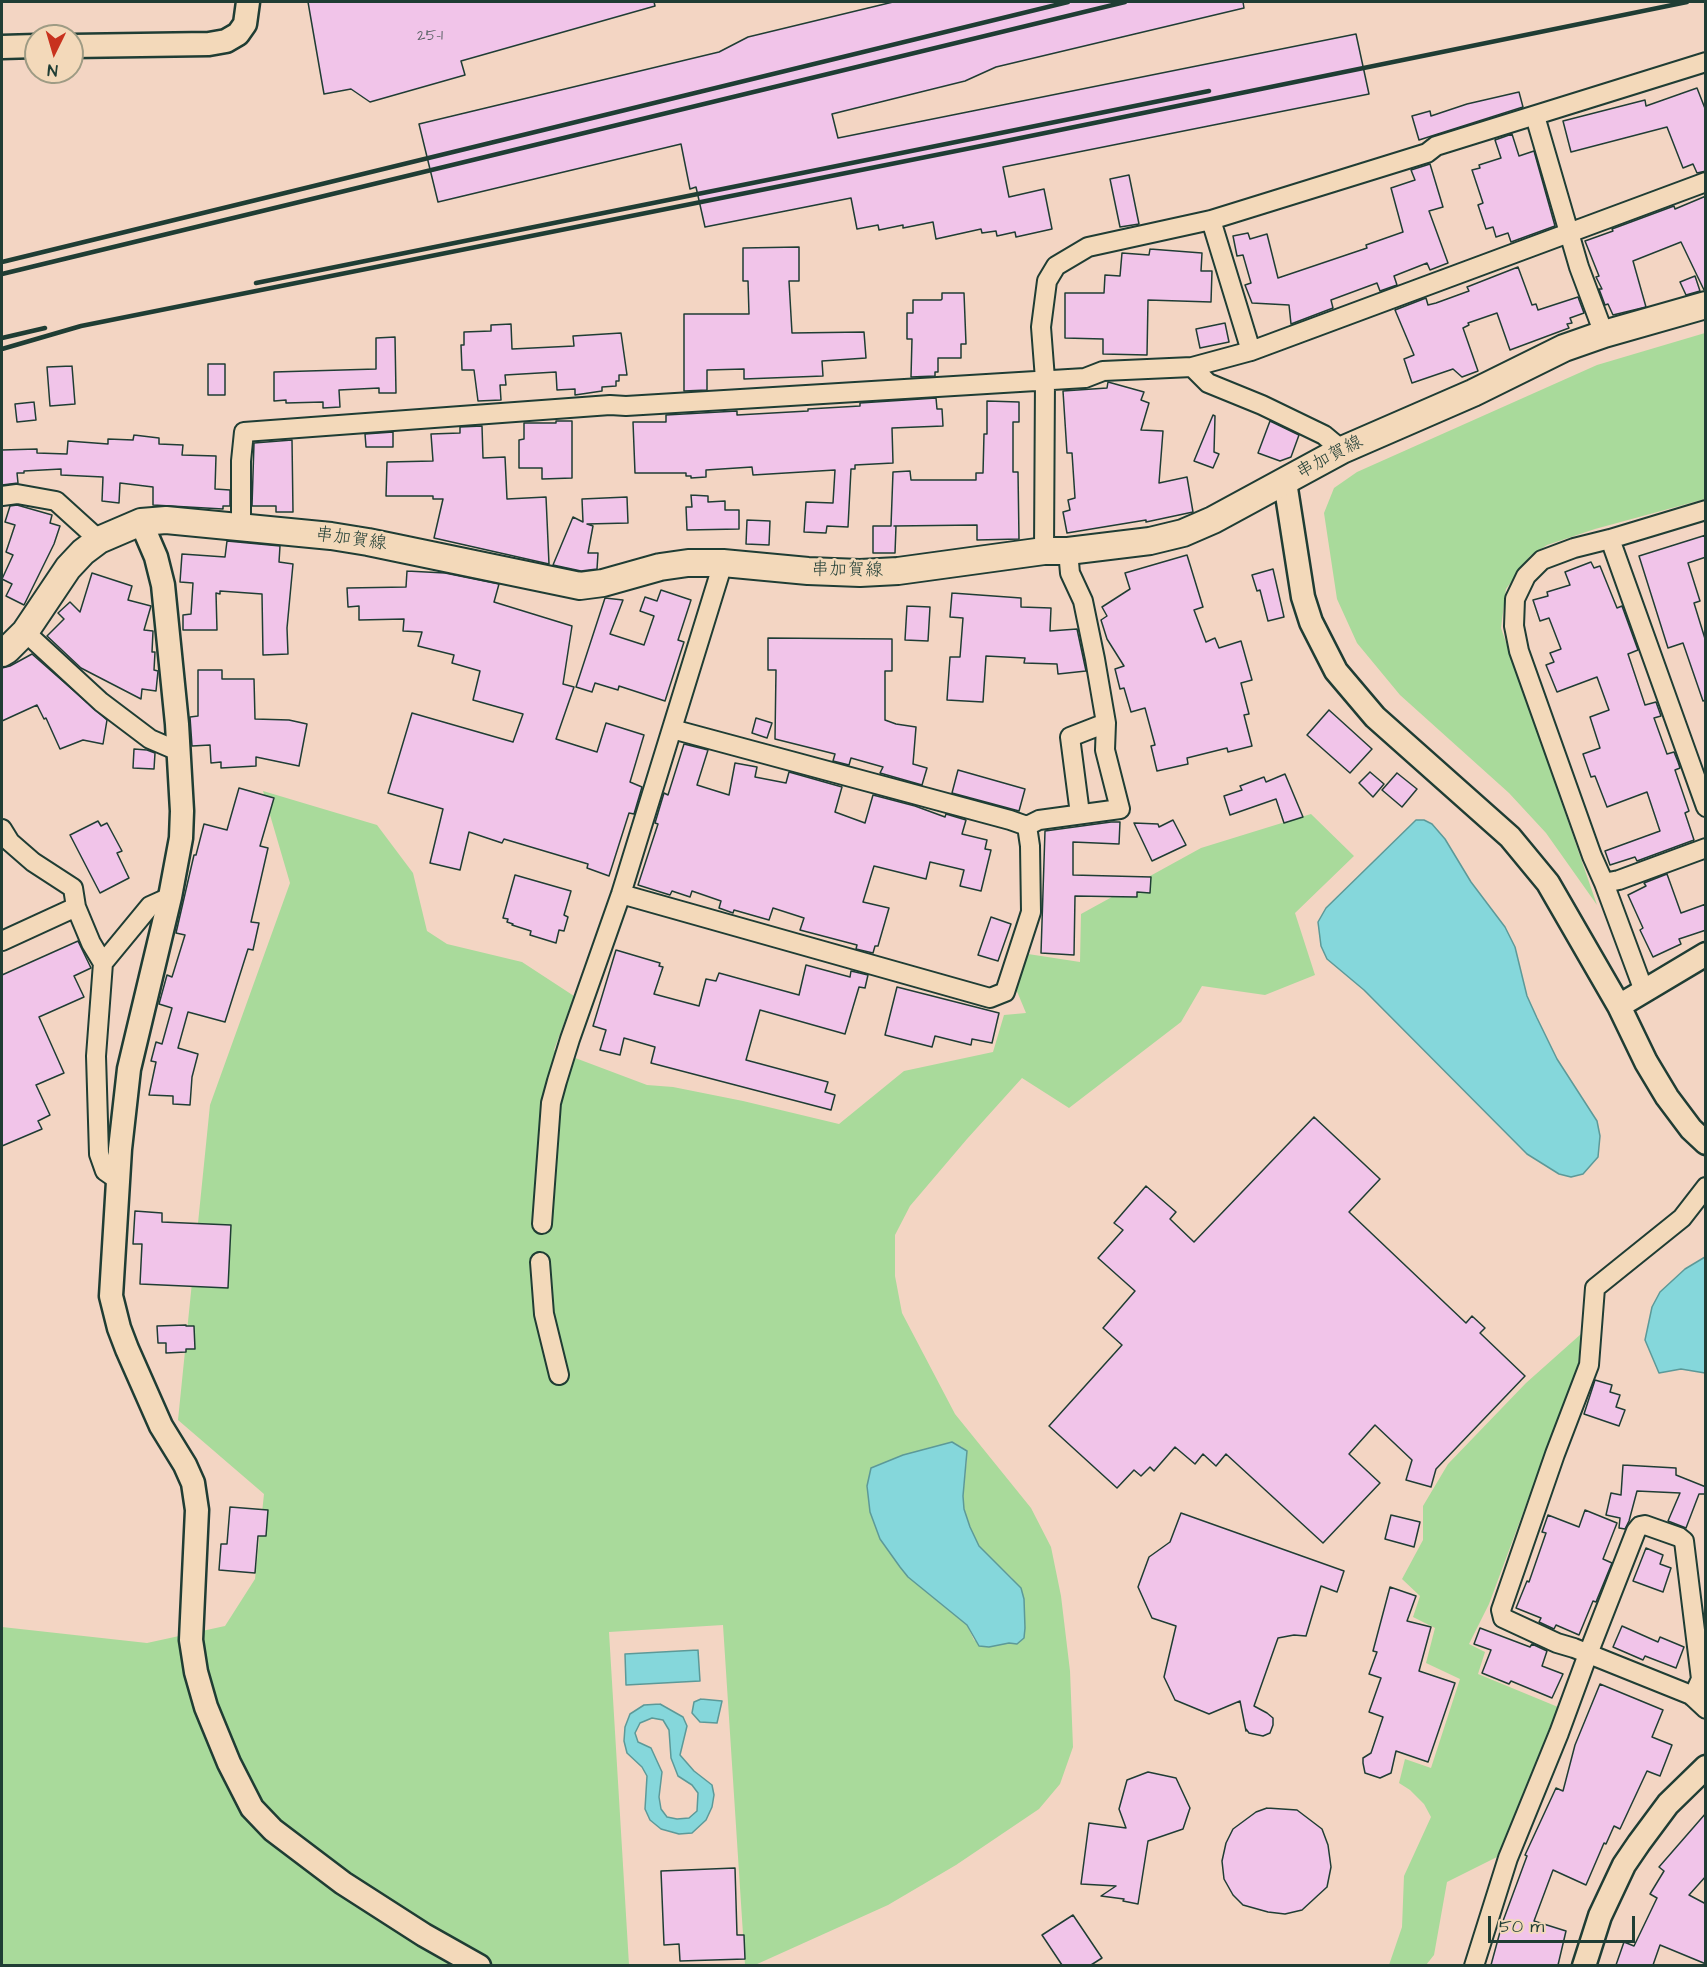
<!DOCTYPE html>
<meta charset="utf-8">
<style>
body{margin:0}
#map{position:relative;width:1707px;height:1967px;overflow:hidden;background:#f3d5c3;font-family:"Architects Daughter",sans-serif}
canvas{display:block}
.frame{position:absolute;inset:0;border:3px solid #1f3d34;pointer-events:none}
.north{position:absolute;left:24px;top:24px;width:60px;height:60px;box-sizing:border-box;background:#f3d9ba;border:2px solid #9e9b84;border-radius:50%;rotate:185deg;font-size:16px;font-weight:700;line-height:24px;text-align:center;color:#1f3d34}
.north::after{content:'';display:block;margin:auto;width:21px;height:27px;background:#c8321e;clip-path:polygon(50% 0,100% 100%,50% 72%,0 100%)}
.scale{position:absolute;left:1488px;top:1916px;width:147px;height:27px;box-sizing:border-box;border:3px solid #1f3d34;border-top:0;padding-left:8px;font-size:18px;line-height:21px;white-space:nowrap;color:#1f3d34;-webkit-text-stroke:4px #f3d9ba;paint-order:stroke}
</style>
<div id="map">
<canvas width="1707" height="1967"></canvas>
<div class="frame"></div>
<div class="north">N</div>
<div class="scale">50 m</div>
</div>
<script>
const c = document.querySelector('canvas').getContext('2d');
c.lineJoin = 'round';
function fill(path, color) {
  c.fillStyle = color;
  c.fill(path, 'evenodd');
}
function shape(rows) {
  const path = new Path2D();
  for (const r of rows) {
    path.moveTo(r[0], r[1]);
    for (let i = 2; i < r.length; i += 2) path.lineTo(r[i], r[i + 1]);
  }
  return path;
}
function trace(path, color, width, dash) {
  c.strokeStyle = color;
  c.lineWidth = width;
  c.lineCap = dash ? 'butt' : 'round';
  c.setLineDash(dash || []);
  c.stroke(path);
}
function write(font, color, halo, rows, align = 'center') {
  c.font = font + ' "Architects Daughter","Klee One",sans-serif';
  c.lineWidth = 5;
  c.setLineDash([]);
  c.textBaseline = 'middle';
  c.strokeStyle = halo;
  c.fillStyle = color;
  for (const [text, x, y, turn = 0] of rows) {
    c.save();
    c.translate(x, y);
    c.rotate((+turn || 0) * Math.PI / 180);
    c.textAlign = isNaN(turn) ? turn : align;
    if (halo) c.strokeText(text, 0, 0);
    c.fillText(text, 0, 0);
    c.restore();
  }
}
fill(shape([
 [1705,333,1705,499,1595,529,1547,545,1530,556,1506,589,1501,628,1597,905,1546,833,1509,793,1400,695,1357,643,1337,599,1324,513,1334,488,1357,472,1597,365],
 [263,791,377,825,413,873,427,931,447,944,522,962,574,996,554,1050,647,1085,673,1087,743,1101,839,1124,904,1071,993,1052,1004,1015,1026,1013,1016,989,1028,954,1080,962,1081,914,1201,848,1311,814,1354,856,1295,913,1315,975,1265,995,1202,986,1181,1022,1069,1108,1022,1078,967,1139,910,1206,895,1235,895,1276,902,1313,955,1414,1031,1508,1051,1547,1061,1596,1070,1671,1073,1747,1060,1784,1039,1809,956,1865,888,1905,755,1965,745,1965,723,1625,609,1632,629,1965,2,1966,2,1627,147,1643,225,1626,255,1579,264,1494,178,1420,210,1105,290,883],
 [952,1442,962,1447,967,1458,963,1496,964,1509,970,1527,978,1546,1012,1578,1025,1614,1024,1638,1017,1644,1009,1643,989,1647,974,1640,967,1625,930,1595,900,1567,880,1539,870,1512,867,1486,871,1468,903,1455],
 [1581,1334,1578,1365,1489,1604,1469,1644,1485,1652,1478,1674,1558,1707,1497,1857,1447,1882,1434,1955,1426,1965,1389,1965,1402,1927,1404,1876,1431,1817,1424,1804,1410,1790,1399,1783,1405,1759,1431,1768,1460,1679,1426,1663,1435,1628,1413,1617,1420,1596,1402,1579,1423,1540,1423,1506,1448,1464,1526,1383]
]), '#a9da9b');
const water = shape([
 [1416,820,1424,820,1432,824,1445,839,1471,882,1505,927,1515,947,1527,996,1537,1018,1557,1059,1597,1121,1600,1136,1598,1157,1583,1174,1571,1177,1559,1174,1527,1154,1364,990,1327,959,1321,946,1318,922,1326,908,1416,820],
 [1705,1257,1705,1373,1681,1369,1659,1373,1645,1340,1652,1307,1660,1292,1685,1269,1705,1257],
 [952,1442,967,1451,963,1496,964,1509,970,1527,979,1546,1021,1588,1024,1599,1025,1628,1024,1638,1017,1644,1009,1643,989,1647,979,1646,967,1625,908,1577,900,1567,880,1539,870,1512,867,1486,871,1468,903,1455,952,1442],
 [698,1650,700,1681,626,1685,625,1654,698,1650],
 [701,1699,722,1701,717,1723,700,1722,692,1713,694,1702,701,1699],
 [660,1704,683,1717,687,1726,680,1755,694,1771,712,1785,714,1795,712,1807,706,1820,692,1833,679,1834,661,1829,650,1820,645,1809,647,1776,642,1767,627,1753,624,1741,625,1727,630,1714,644,1705,660,1704],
 [652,1718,663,1720,669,1730,671,1758,678,1776,692,1785,698,1793,697,1811,689,1818,677,1819,667,1817,661,1809,659,1797,662,1772,651,1748,638,1742,635,1733,640,1723,652,1718]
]);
fill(water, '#85d7db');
trace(water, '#5c9998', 1.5);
const building = shape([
 [308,2,654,2,655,6,461,61,465,75,370,102,351,89,324,94,308,2],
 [893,2,1243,2,1244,8,996,67,965,81,832,114,838,138,1356,34,1369,94,1003,167,1009,197,1044,189,1052,229,1016,237,1015,232,997,236,996,231,982,233,981,229,936,239,933,222,903,228,903,225,879,230,878,225,857,229,851,198,705,227,696,187,690,189,681,144,438,202,419,124,719,52,748,37,893,2],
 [1697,88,1706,111,1706,171,1697,173,1693,164,1683,168,1667,127,1571,152,1563,121,1645,100,1646,106,1697,88],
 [1519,92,1523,107,1419,140,1412,116,1430,111,1431,116,1467,104,1519,92],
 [1512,134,1519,156,1534,151,1555,226,1511,242,1508,233,1496,237,1493,227,1486,229,1478,205,1483,203,1472,170,1480,168,1479,165,1501,158,1495,140,1512,134],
 [1430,164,1443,207,1429,211,1448,263,1430,270,1427,263,1394,276,1397,285,1380,291,1377,283,1331,300,1333,308,1291,324,1289,305,1252,303,1245,285,1251,283,1243,255,1237,256,1233,236,1248,233,1250,239,1267,234,1278,278,1367,248,1366,245,1403,232,1391,188,1415,180,1411,170,1430,164],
 [1129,175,1139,224,1120,227,1110,179,1129,175],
 [1706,196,1706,290,1704,290,1681,242,1633,261,1646,307,1613,315,1608,304,1605,305,1599,289,1602,289,1596,277,1599,276,1585,241,1613,231,1612,229,1674,206,1675,209,1706,196],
 [799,247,799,281,789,281,792,333,864,332,866,358,822,361,823,376,744,379,744,369,707,370,707,390,684,391,684,314,749,314,748,281,743,281,743,248,799,247],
 [1150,249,1202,253,1201,271,1212,271,1211,302,1148,300,1147,355,1103,354,1103,339,1065,338,1065,293,1104,293,1105,275,1120,276,1122,253,1149,255,1150,249],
 [1518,267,1532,305,1536,304,1538,310,1578,297,1584,313,1570,318,1572,323,1567,324,1569,328,1510,350,1497,313,1468,323,1469,325,1463,328,1478,371,1462,377,1453,369,1412,383,1404,359,1414,355,1395,310,1426,298,1428,305,1436,303,1469,291,1467,287,1518,267],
 [1695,276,1700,291,1686,295,1680,282,1695,276],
 [942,293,964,293,966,344,961,344,961,358,938,358,938,372,935,372,935,376,911,377,912,339,907,339,907,313,913,313,913,300,941,300,942,299,942,293],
 [1225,323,1229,342,1200,348,1196,329,1225,323],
 [511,324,512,349,574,346,573,336,621,333,627,375,619,375,619,381,616,381,616,386,602,387,602,391,575,395,575,389,557,390,556,372,505,375,506,385,500,385,501,400,478,401,474,370,462,370,461,345,464,345,464,332,491,331,491,325,511,324],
 [395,337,396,393,379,393,379,388,339,390,340,407,323,408,323,402,286,403,286,400,274,401,274,372,376,369,376,338,395,337],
 [208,364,225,364,225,395,208,395,208,364],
 [72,366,75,404,50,406,47,367,72,366],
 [1108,382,1144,392,1141,400,1149,403,1141,430,1163,431,1159,483,1187,477,1193,512,1146,522,1146,520,1067,533,1063,512,1070,510,1068,500,1075,498,1072,453,1067,453,1063,391,1107,388,1108,382],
 [936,398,937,409,942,409,943,426,892,428,893,463,855,465,855,469,851,469,848,527,827,526,826,533,804,532,806,502,833,503,835,470,753,475,752,467,706,470,706,477,691,478,691,476,686,476,686,473,635,473,633,422,666,422,666,415,737,411,737,415,808,411,808,409,860,406,860,403,936,398],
 [987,401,1019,402,1019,422,1013,422,1013,472,1018,472,1019,539,977,540,977,525,894,526,896,526,895,553,873,553,873,526,891,526,893,472,910,471,911,480,976,480,976,473,983,473,984,434,987,434,987,401],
 [34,402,36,420,17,422,15,404,34,402],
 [1213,415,1215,416,1214,452,1219,454,1213,468,1194,461,1213,415],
 [556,421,572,421,572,478,542,479,542,468,519,468,519,440,524,439,524,423,556,423,556,421],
 [1270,421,1299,435,1291,457,1280,461,1258,453,1270,421],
 [482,426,483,458,505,457,507,499,546,497,549,564,434,538,443,499,433,499,433,496,386,496,387,462,433,461,431,434,460,433,460,427,482,426],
 [393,432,393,447,366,447,365,434,393,432],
 [134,435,159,438,159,444,183,445,182,455,216,456,215,489,230,490,230,506,223,506,223,509,153,505,153,487,120,483,119,503,102,501,103,477,61,475,61,469,24,471,24,473,17,473,18,483,2,485,2,450,37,449,37,453,67,454,68,441,108,444,108,439,133,440,134,435],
 [292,440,293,512,276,512,276,506,252,506,254,443,292,440],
 [691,495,708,496,708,502,725,501,725,510,739,510,739,529,687,530,686,507,692,507,691,495],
 [627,497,628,523,587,524,593,526,588,553,598,553,597,569,581,571,553,565,573,517,583,522,582,499,627,497],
 [17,505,52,515,50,523,60,526,54,544,24,605,6,596,12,584,2,579,13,555,6,552,15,525,5,522,10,506,17,505],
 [747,520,770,521,769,545,746,544,747,520],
 [1706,535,1706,557,1688,563,1700,601,1694,603,1706,642,1706,700,1703,701,1683,643,1668,648,1639,556,1706,535],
 [227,541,280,546,279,562,293,564,287,628,288,654,263,655,262,594,220,591,220,594,216,593,217,630,183,630,183,615,191,614,193,583,180,582,182,554,225,557,227,541],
 [1187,555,1203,607,1194,610,1206,642,1215,638,1219,648,1241,641,1252,680,1241,683,1249,714,1244,715,1252,746,1228,752,1227,748,1187,758,1188,764,1157,771,1151,746,1155,745,1145,708,1131,712,1124,688,1120,689,1115,669,1124,666,1107,639,1101,620,1107,616,1102,607,1130,589,1125,573,1187,555],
 [1591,562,1594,568,1600,566,1617,608,1622,606,1638,650,1628,654,1645,705,1656,702,1661,716,1654,718,1667,754,1674,752,1678,762,1680,768,1675,770,1689,811,1685,813,1694,840,1637,861,1635,857,1610,865,1605,851,1660,831,1647,792,1607,807,1595,776,1591,777,1583,754,1600,748,1590,717,1609,710,1597,677,1557,692,1546,665,1554,662,1550,653,1561,649,1549,618,1540,621,1533,600,1548,596,1547,592,1570,585,1565,572,1591,562],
 [1273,569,1284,617,1268,621,1260,590,1257,591,1252,575,1273,569],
 [407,571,445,573,499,584,494,602,572,626,563,684,574,687,556,739,597,752,606,723,644,735,630,782,642,787,634,814,629,813,609,876,587,868,588,864,504,839,502,843,469,832,460,870,430,863,443,809,388,793,412,713,513,742,523,714,473,700,480,671,452,663,454,655,418,646,422,632,403,631,404,619,359,620,359,606,348,607,347,588,406,587,407,571],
 [92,573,132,586,128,600,151,606,144,630,153,631,152,652,155,652,154,670,158,671,156,691,142,689,141,699,81,668,47,636,64,619,58,613,70,602,80,612,92,573],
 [661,590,691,600,678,640,684,642,665,701,619,686,618,690,595,683,592,692,576,687,605,598,623,600,610,634,644,645,654,616,640,611,645,597,657,601,661,590],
 [952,593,1021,598,1021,607,1051,608,1050,631,1077,629,1086,671,1058,674,1057,664,1024,663,1025,658,986,656,983,702,947,700,950,657,960,657,963,618,950,617,952,593],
 [907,606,930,607,928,641,905,640,907,606],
 [768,638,892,639,892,671,885,671,885,720,896,724,916,727,913,764,927,768,922,785,880,773,883,767,851,758,849,765,833,761,835,754,775,739,776,670,768,670,768,638],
 [32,654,107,720,103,744,83,740,60,749,46,718,44,719,37,705,2,721,2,668,10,666,32,654],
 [198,670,222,670,222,679,254,679,255,719,289,720,307,724,299,766,256,757,256,766,221,768,221,762,211,763,210,745,192,746,190,717,198,716,198,670],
 [1329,710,1372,749,1350,773,1307,735,1329,710],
 [756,718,772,723,767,738,752,733,756,718],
 [684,744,708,750,697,785,729,795,735,763,757,767,755,777,786,783,789,772,842,787,835,812,865,823,873,795,915,806,945,817,946,814,966,820,962,834,987,840,985,849,991,850,981,891,960,886,964,870,930,862,926,879,874,866,863,902,889,908,878,946,875,946,873,953,856,949,857,945,800,930,804,918,773,908,769,920,734,910,733,913,719,908,721,901,692,891,690,897,672,891,670,895,638,885,658,824,655,823,664,793,668,795,684,744],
 [134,749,147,750,155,753,154,769,133,768,134,749],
 [958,770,1025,789,1019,811,952,793,958,770],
 [1370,772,1384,784,1373,797,1359,783,1370,772],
 [1397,773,1417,789,1402,807,1382,790,1397,773],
 [1285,774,1303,817,1284,823,1276,799,1230,815,1224,796,1242,790,1240,786,1264,777,1266,782,1285,774],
 [239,788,274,798,260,846,268,848,251,922,259,923,253,950,248,949,225,1022,188,1012,178,1048,198,1054,192,1077,190,1105,173,1104,173,1096,149,1095,156,1062,151,1061,156,1042,162,1044,172,1008,159,1004,167,975,172,977,185,935,176,933,194,855,196,855,204,824,227,830,239,788],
 [1173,820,1186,845,1152,861,1134,823,1158,824,1159,827,1173,820],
 [98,821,101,826,107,823,122,851,117,853,129,878,100,893,70,835,98,821],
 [1111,822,1120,822,1119,844,1073,842,1073,875,1151,877,1150,893,1137,892,1137,897,1075,896,1074,955,1041,953,1045,831,1111,822],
 [1667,874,1681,913,1706,904,1706,930,1679,939,1681,944,1653,957,1640,930,1643,928,1628,895,1646,886,1644,883,1667,874],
 [515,875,571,891,564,915,568,917,564,931,559,930,556,943,530,935,531,931,512,925,513,924,507,922,508,919,503,918,515,875],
 [991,917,1011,924,998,961,978,955,991,917],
 [78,941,91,968,74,976,84,997,39,1017,64,1073,36,1085,50,1115,38,1121,42,1129,2,1146,2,975,78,941],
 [616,950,660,963,659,966,663,967,654,994,699,1006,706,979,716,981,719,973,799,995,806,965,850,977,851,971,868,975,865,988,859,987,845,1034,760,1010,746,1060,828,1082,825,1092,835,1095,831,1110,651,1063,655,1047,624,1038,620,1055,600,1050,606,1030,593,1026,616,950],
 [897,987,999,1013,992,1043,972,1039,971,1045,935,1036,932,1047,885,1035,897,987],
 [1314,1117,1380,1179,1349,1212,1466,1323,1472,1316,1485,1328,1480,1333,1525,1376,1436,1469,1431,1487,1406,1480,1412,1460,1375,1425,1349,1454,1380,1483,1323,1543,1226,1454,1216,1466,1203,1454,1195,1464,1175,1447,1154,1471,1150,1467,1141,1476,1134,1470,1117,1488,1049,1426,1122,1345,1103,1328,1135,1291,1098,1258,1123,1230,1114,1223,1146,1186,1176,1212,1170,1219,1194,1242,1314,1117],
 [135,1211,162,1213,162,1222,231,1225,228,1288,140,1284,142,1244,133,1244,135,1211],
 [186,1325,186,1326,194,1326,195,1349,186,1349,186,1352,166,1353,166,1343,158,1343,157,1326,186,1325],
 [1595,1380,1612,1385,1610,1392,1620,1395,1616,1407,1625,1410,1619,1426,1584,1414,1595,1380],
 [1623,1465,1676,1468,1676,1475,1706,1487,1706,1494,1699,1494,1686,1528,1668,1521,1680,1493,1637,1491,1629,1521,1625,1529,1619,1528,1620,1518,1606,1515,1611,1493,1621,1495,1623,1465],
 [230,1507,268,1510,266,1536,258,1536,255,1573,219,1570,221,1544,227,1544,230,1507],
 [1585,1510,1617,1523,1603,1559,1612,1563,1596,1602,1593,1601,1579,1635,1556,1625,1554,1629,1539,1622,1541,1618,1516,1608,1527,1581,1529,1582,1546,1533,1542,1532,1548,1515,1579,1527,1585,1510],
 [1181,1513,1344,1571,1337,1592,1321,1586,1306,1636,1294,1635,1278,1638,1254,1706,1267,1713,1273,1718,1273,1725,1270,1733,1263,1736,1249,1733,1246,1729,1246,1731,1240,1701,1209,1714,1175,1700,1164,1677,1176,1626,1152,1618,1138,1587,1149,1557,1170,1542,1181,1513],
 [1391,1515,1420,1522,1414,1547,1385,1539,1391,1515],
 [1646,1548,1663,1555,1660,1564,1671,1568,1663,1592,1633,1581,1646,1548],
 [1390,1587,1416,1596,1407,1621,1431,1627,1419,1671,1455,1683,1428,1762,1396,1751,1391,1773,1380,1778,1365,1773,1363,1763,1363,1758,1371,1753,1383,1717,1369,1712,1381,1678,1369,1674,1377,1652,1373,1651,1390,1587],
 [1622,1626,1658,1642,1660,1637,1684,1647,1676,1668,1645,1656,1643,1660,1613,1647,1622,1626],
 [1480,1628,1530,1647,1532,1644,1547,1651,1542,1666,1563,1674,1552,1698,1511,1681,1509,1684,1482,1673,1491,1650,1474,1644,1480,1628],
 [1600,1684,1663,1710,1652,1737,1672,1745,1660,1776,1647,1771,1620,1829,1614,1826,1606,1844,1604,1843,1586,1885,1553,1870,1534,1921,1566,1931,1558,1965,1491,1965,1503,1921,1527,1856,1525,1855,1556,1788,1563,1791,1575,1745,1600,1684],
 [1148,1772,1176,1778,1190,1808,1183,1829,1148,1841,1138,1904,1123,1901,1124,1899,1101,1896,1116,1886,1081,1884,1089,1823,1126,1828,1119,1809,1127,1780,1148,1772],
 [1267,1808,1297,1810,1322,1829,1328,1845,1331,1867,1327,1887,1302,1910,1285,1914,1268,1912,1243,1905,1233,1895,1224,1879,1222,1861,1226,1843,1233,1829,1256,1812,1267,1808],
 [1706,1813,1706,1876,1689,1895,1706,1904,1706,1964,1660,1945,1653,1965,1616,1965,1624,1942,1634,1946,1657,1898,1650,1894,1664,1871,1659,1867,1706,1813],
 [735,1868,737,1935,744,1935,745,1959,680,1961,679,1944,664,1945,661,1871,735,1868],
 [1073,1915,1102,1958,1091,1965,1062,1965,1042,1935,1073,1915]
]);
fill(building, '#f1c4e9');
trace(building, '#1f3d34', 1.5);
const minor = shape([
 [1535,116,1579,267,1604,334],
 [1211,220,1251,351],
 [1192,367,1208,383,1262,405,1324,435,1342,450],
 [2,496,17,494,56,501,99,540],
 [1706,510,1610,539,1574,548,1542,560,1526,576,1515,599,1514,626,1519,651,1592,856,1604,883,1619,880,1706,848],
 [241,527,241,461,244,432,610,405,626,406,1085,378,1103,371,1192,367,1251,351,1706,182],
 [1610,539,1706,807],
 [1044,551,1045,379,1041,327,1047,281,1056,266,1088,247,1211,220,1427,153,1436,146,1706,62],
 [25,632,101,702,150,739,178,751],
 [672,729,1010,820,1027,826],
 [1080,814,1070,737,1106,723],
 [1027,826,1039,820,1120,809,1105,750,1106,723,1095,659,1083,601,1070,573,1068,551],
 [2,829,10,842,33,862,73,888,76,907,91,943,103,963,96,1056,99,1154,105,1171,118,1180],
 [1604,883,1644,991],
 [621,894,990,998,1005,992,1031,912,1030,846,1027,826],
 [2,941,76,907],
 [103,963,150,906,170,897],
 [1706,1187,1682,1218,1595,1288,1589,1365,1555,1454,1501,1610,1503,1618,1557,1643,1574,1648,1691,1695,1706,1709],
 [542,1224,551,1103,557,1081,570,1039,621,894,723,563],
 [540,1262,544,1314,559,1375],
 [1474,1966,1508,1858,1559,1733,1588,1654,1636,1531,1640,1526,1645,1525,1679,1537,1684,1541,1701,1679,1693,1697]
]);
const tertiary = shape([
 [72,46,209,44,226,41,238,34,245,24,248,2],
 [2,47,36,46],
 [1285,482,1303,597,1311,622,1336,671,1375,717,1510,837,1548,883,1619,1006,1646,1062,1667,1097,1691,1129,1706,1143],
 [141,522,156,557,163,585,177,724,182,811,181,838,170,897,129,1069,120,1149,111,1296,119,1328,127,1349,161,1426,185,1465,193,1483,197,1510,191,1640,196,1672,206,1707,229,1763,252,1808,273,1830,343,1883,424,1935,479,1966],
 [1619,1006,1706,954],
 [1584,1966,1600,1916,1624,1865,1639,1843,1668,1804,1706,1767]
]);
const secondary = shape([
 [2,653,7,650,25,632,68,568,83,552,99,540,141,522,166,520,331,536,368,542,580,586,603,583,660,567,688,563,723,563,808,571,860,573,898,571,1044,551,1068,551,1150,541,1183,533,1213,520,1342,450,1473,393,1564,348,1604,334,1706,305]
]);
trace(minor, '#1f3d34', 22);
trace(tertiary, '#1f3d34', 27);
trace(secondary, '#1f3d34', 30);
trace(minor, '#f3d9ba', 18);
trace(tertiary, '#f3d9ba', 22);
trace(secondary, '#f3d9ba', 26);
trace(shape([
 [2,262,1068,2],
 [2,274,1125,2],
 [256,283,1209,91],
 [2,338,45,328],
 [2,349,81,326,996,143,1687,2]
]), '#1f3d34', 4.5);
write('15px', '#545f61', null, [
 ["25-1",430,37]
]);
write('18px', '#1f3d34', '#f3d9ba', [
 ["串加賀線",1330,458,-28],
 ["串加賀線",351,540,8],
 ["串加賀線",847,571,1]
]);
</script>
